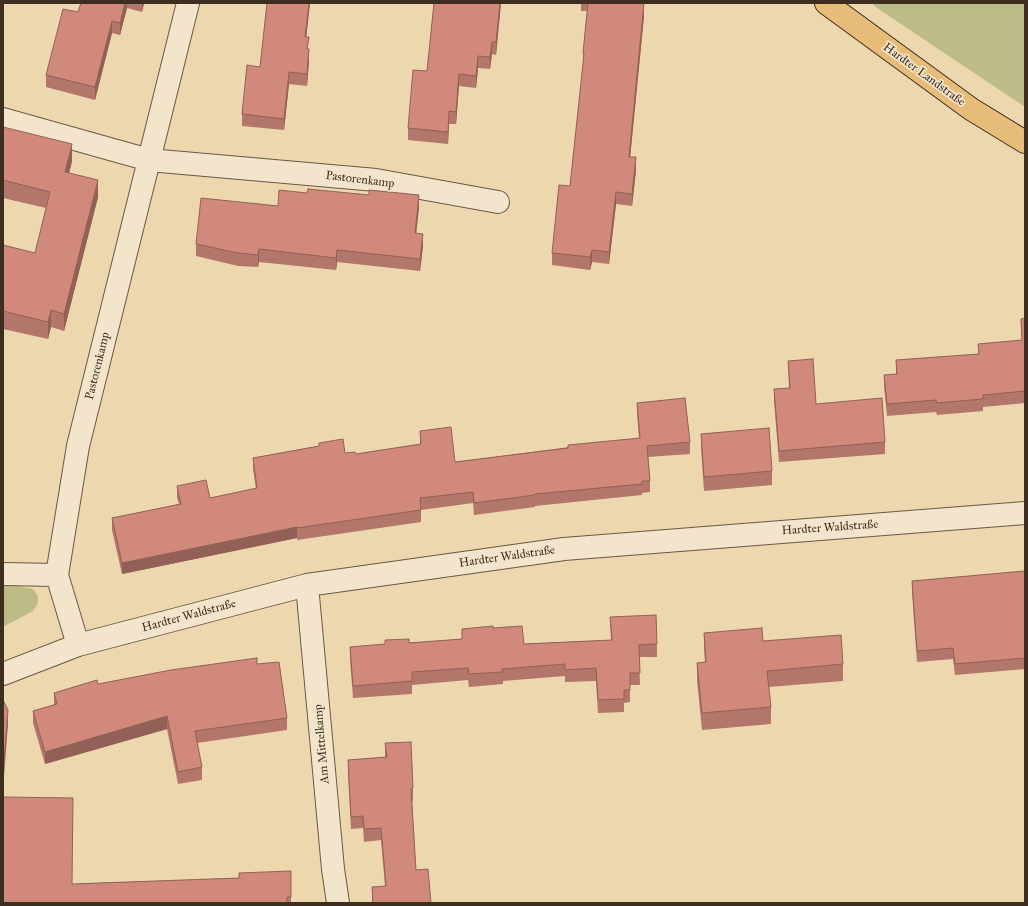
<!DOCTYPE html>
<meta charset="utf-8">
<style>
body{margin:0}
#map{position:relative;width:1028px;height:906px;overflow:hidden;background:#ecd7af;font-family:"IM FELL Great Primer",serif}
canvas{display:block}
.frame{position:absolute;inset:0;border:4px solid #3e2e20;pointer-events:none}
</style>
<div id="map">
<canvas width="1028" height="906"></canvas>
<div class="frame"></div>
</div>
<script>
const c = document.querySelector('canvas').getContext('2d');
c.lineJoin = 'round';
function fill(path, color) {
  c.fillStyle = color;
  c.fill(path, 'evenodd');
}
function shape(rows) {
  const path = new Path2D();
  for (const r of rows) {
    path.moveTo(r[0], r[1]);
    for (let i = 2; i < r.length; i += 2) path.lineTo(r[i], r[i + 1]);
  }
  return path;
}
function trace(path, color, width, dash) {
  c.strokeStyle = color;
  c.lineWidth = width;
  c.lineCap = dash ? 'butt' : 'round';
  c.setLineDash(dash || []);
  c.stroke(path);
}
function write(font, color, halo, rows, align = 'center') {
  c.font = font + ' "IM FELL Great Primer",serif';
  c.lineWidth = 3.5;
  c.setLineDash([]);
  c.textBaseline = 'middle';
  c.strokeStyle = halo;
  c.fillStyle = color;
  for (const [text, x, y, turn = 0] of rows) {
    c.save();
    c.translate(x, y);
    c.rotate((+turn || 0) * Math.PI / 180);
    c.textAlign = isNaN(turn) ? turn : align;
    if (halo) c.strokeText(text, 0, 0);
    c.fillText(text, 0, 0);
    c.restore();
  }
}
fill(shape([
 [871,3,1025,3,1025,107,877,8],
 [3,584,9,584,33,589,38,596,38,601,37,605,33,611,3,627]
]), '#bebc86');
const minor = shape([
 [3,119,149,160,376,180,498,202],
 [3,574,57,575],
 [307,585,333,869,338,903],
 [78,645,57,575,78,446,188,3],
 [3,674,78,645,307,585,564,549,1025,513]
]);
const major = shape([
 [826,3,971,109,1025,142]
]);
trace(minor, '#6a5844', 24);
trace(major, '#3e2e20', 24);
trace(minor, '#f3e5cb', 22);
trace(major, '#e6bc78', 22);
fill(shape([
 [81,3,144,3,142,12,127,8,120,35,112,33,95,100,46,87,46,75,78,12],
 [310,3,306,37,308,49,309,61,307,86,289,84,284,130,242,126,242,114,260,67],
 [434,3,501,3,496,55,492,54,490,69,478,68,476,88,459,86,456,124,449,124,448,144,408,140,408,128,427,71],
 [581,3,643,3,644,16,630,157,636,170,632,206,616,204,609,264,592,262,590,270,552,265,552,253,570,186,583,66,583,53,587,11,581,11],
 [3,127,72,161,69,173,98,197,64,331,51,327,48,339,3,329,3,245,35,253,46,208,3,198],
 [278,206,419,207,416,233,423,246,420,271,337,262,336,270,259,262,258,267,238,266,196,256,196,244],
 [1025,318,1025,403,983,407,983,411,937,415,936,412,887,416,884,387,884,375,896,374,896,360,978,354,978,344,1022,340,1021,319],
 [788,361,816,404,885,442,885,454,779,462,774,401,774,389,789,388],
 [637,403,690,442,690,454,648,457,650,481,650,492,642,493,642,495,535,506,535,507,474,515,473,503,421,510,421,522,297,540,297,538,122,574,112,530,112,518,179,504,177,498,177,486,210,498,256,489,253,469,253,458,319,446,319,443,345,453,356,454,420,444,420,431,455,462,639,438,637,414],
 [701,434,772,471,772,485,704,491,701,448],
 [1025,571,1025,669,955,675,953,659,917,662,912,592,912,581],
 [610,617,657,644,657,657,639,657,640,685,630,685,630,702,624,703,624,712,598,713,596,681,565,682,565,676,503,681,503,684,469,687,468,680,412,685,412,694,353,698,350,659,350,647,462,639,462,629,493,628,524,644,611,640],
 [704,633,763,641,843,664,843,681,769,687,771,707,771,724,702,730,697,680,697,663,705,662,704,650],
 [257,664,287,718,287,730,197,743,202,767,202,780,178,784,167,729,45,764,33,723,33,711,54,705,54,693,98,684],
 [385,743,413,788,413,801,412,801,416,870,431,903,372,903,372,887,385,886,381,840,364,842,363,828,351,829,348,773,348,760,385,757],
 [291,871,291,903,3,903,72,884,239,878]
]), '#b3766a');
fill(shape([
 [125,3,127,3,127,8,120,35,120,23],
 [142,3,144,3,142,12],
 [309,3,310,3,305,49,305,37],
 [500,3,501,3,496,55,496,42],
 [644,3,644,16,629,169,629,157],
 [112,21,112,33,95,100,95,87],
 [492,42,492,54,490,69,490,57],
 [309,49,309,61,307,86,307,74],
 [478,56,478,68,476,88,476,76],
 [289,72,289,84,284,130,284,119],
 [459,74,459,86,456,124,456,112],
 [449,111,449,124,448,144,448,132],
 [72,144,72,161,65,189,65,172],
 [636,157,636,170,632,206,632,194],
 [98,180,98,197,64,331,64,314],
 [616,192,616,204,609,264,609,252],
 [419,195,419,207,415,245,415,233],
 [423,234,423,246,420,271,420,259],
 [259,249,259,262,258,267,258,255],
 [337,250,337,262,336,270,336,258],
 [592,250,592,262,590,270,590,257],
 [51,310,51,327,48,339,48,322],
 [297,527,297,538,122,574,122,563],
 [8,710,8,724,4,776,3,777,3,763],
 [167,716,167,729,45,764,45,752]
]), '#926056');
const building = shape([
 [81,3,125,3,120,23,112,21,95,87,46,75,63,9,78,12,81,3],
 [267,3,309,3,305,37,309,37,307,49,309,49,307,74,289,72,284,119,242,114,247,65,260,67,267,3],
 [434,3,500,3,496,42,492,42,490,57,478,56,476,76,459,74,456,112,449,111,448,132,408,128,413,70,427,71,434,3],
 [588,3,644,3,629,157,636,157,632,194,616,192,609,252,592,250,590,257,552,253,559,185,570,186,584,54,583,53,588,3],
 [3,127,72,144,65,172,98,180,64,314,51,310,48,322,3,311,3,245,35,253,50,192,3,180,3,127],
 [308,189,369,195,369,190,419,195,415,233,423,234,420,259,337,250,336,258,259,249,258,255,238,253,196,244,201,198,278,206,279,190,307,193,308,189],
 [1025,318,1025,391,983,395,983,399,937,403,936,400,887,404,884,375,897,374,896,360,979,354,978,344,1022,340,1021,319,1025,318],
 [813,359,816,404,882,398,885,442,779,451,774,389,790,388,788,361,813,359],
 [685,398,690,442,647,446,650,481,642,481,642,484,535,494,535,495,474,503,473,492,420,498,421,510,297,528,297,527,122,563,112,518,181,504,177,486,206,480,210,498,257,488,253,458,319,446,319,443,343,439,345,453,355,452,356,454,421,444,420,431,451,427,455,462,568,448,568,445,640,438,637,403,685,398],
 [769,428,772,471,704,477,701,434,769,428],
 [1025,571,1025,658,955,664,953,648,917,651,912,581,1025,571],
 [656,615,657,644,639,645,640,673,630,673,630,690,624,690,624,699,598,700,596,668,565,670,565,664,502,669,503,672,469,674,468,668,412,672,412,681,353,686,350,647,385,644,385,640,409,639,409,643,462,639,462,629,493,626,493,628,522,626,524,644,612,640,610,617,656,615],
 [762,628,763,641,841,635,843,664,767,671,771,707,702,713,697,663,706,662,704,633,762,628],
 [257,658,257,664,279,662,287,718,195,731,202,767,178,772,167,716,45,752,33,711,57,704,54,693,97,680,98,684,171,670,257,658],
 [3,700,8,710,4,763,3,763,3,700],
 [411,742,413,788,411,789,416,870,428,869,431,903,373,903,372,887,386,886,381,828,364,829,363,816,351,817,348,760,387,757,385,743,411,742],
 [3,797,73,798,72,884,239,878,239,873,291,871,291,897,287,897,287,903,3,903,3,797]
]);
fill(building, '#d0897b');
trace(building, '#926056', 1);
write('12px', '#3e2e20', '#f3e5cb', [
 ["Hardter Landstraße",924,75,36],
 ["Pastorenkamp",360,180,7],
 ["Pastorenkamp",98,366,-76],
 ["Hardter Waldstraße",830,528,-4],
 ["Hardter Waldstraße",507,557,-8],
 ["Hardter Waldstraße",189,616,-15],
 ["Am Mittelkamp",322,744,-95]
]);
</script>
